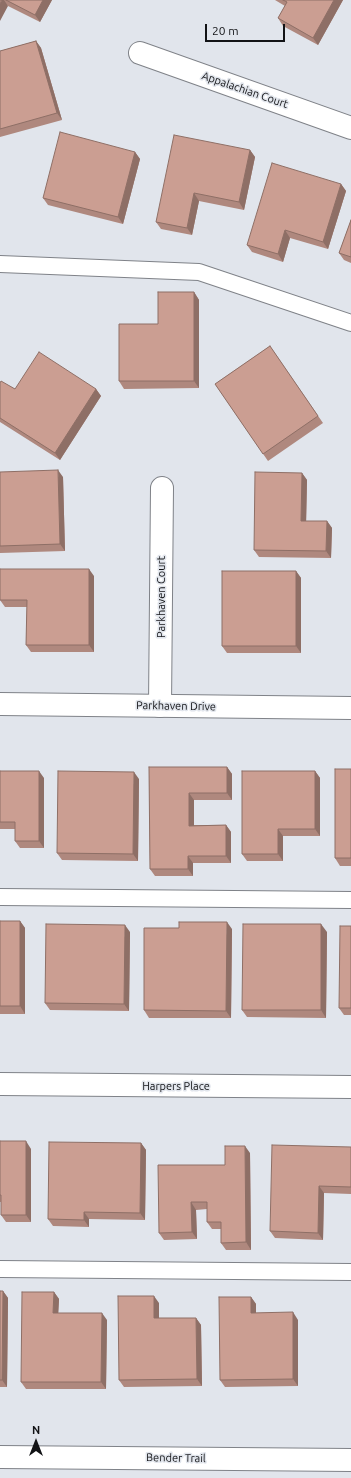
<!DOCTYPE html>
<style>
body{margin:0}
#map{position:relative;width:351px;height:1478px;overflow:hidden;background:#e1e5ec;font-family:Ubuntu,sans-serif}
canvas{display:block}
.north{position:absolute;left:16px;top:1422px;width:40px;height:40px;-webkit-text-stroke:3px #e1e5ec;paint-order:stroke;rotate:0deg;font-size:11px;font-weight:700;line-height:16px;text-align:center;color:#121316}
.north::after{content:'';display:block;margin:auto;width:14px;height:18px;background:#121316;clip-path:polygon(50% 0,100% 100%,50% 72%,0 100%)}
.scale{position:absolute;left:205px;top:24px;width:80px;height:18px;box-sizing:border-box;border:2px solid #121316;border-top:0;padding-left:5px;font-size:12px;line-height:14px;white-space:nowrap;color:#121316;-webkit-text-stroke:3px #e1e5ec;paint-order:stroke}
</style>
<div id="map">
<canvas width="351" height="1478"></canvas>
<div class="north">N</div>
<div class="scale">20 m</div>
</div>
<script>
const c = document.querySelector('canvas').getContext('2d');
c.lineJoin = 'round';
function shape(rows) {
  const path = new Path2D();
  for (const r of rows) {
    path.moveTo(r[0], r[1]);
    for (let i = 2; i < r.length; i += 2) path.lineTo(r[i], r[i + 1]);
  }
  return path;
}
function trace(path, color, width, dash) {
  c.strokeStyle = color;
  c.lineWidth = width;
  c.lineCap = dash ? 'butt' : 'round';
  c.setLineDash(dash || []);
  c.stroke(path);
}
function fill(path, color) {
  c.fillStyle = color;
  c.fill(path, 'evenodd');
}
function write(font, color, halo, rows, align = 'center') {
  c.font = font + ' Ubuntu,sans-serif';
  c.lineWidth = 3;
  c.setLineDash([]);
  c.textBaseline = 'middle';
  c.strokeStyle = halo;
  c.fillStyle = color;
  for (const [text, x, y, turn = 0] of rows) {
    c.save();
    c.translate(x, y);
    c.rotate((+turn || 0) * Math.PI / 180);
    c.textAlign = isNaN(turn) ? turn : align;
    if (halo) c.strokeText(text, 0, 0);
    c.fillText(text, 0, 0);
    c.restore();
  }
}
const lane = shape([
 [0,264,199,272,351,323],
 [0,897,351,900],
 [0,1269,351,1272]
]);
const street = shape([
 [140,53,351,128],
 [160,706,162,488],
 [0,1084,351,1087],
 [0,1457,351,1460]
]);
const secondary = shape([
 [0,704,351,708]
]);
trace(lane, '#7f8288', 18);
trace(street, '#7f8288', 24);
trace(secondary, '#7f8288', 24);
trace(lane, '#fff', 16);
trace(street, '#fff', 22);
trace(secondary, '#fff', 22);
fill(shape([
 [0,0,52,0,40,22,8,6],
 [275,0,343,0,318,45,283,26,278,18,285,6],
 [36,41,41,48,62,120,0,137,0,51],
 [250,150,255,157,244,210,199,201,192,235,161,229,156,222],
 [135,152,140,159,123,224,48,205,43,198],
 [341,184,346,191,328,249,290,238,283,262,252,252,247,245],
 [351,220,351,263,344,260,339,253],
 [194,292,199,300,199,388,124,389,119,381,158,324],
 [270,346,323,423,268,461,215,384],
 [0,383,15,389,96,389,101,396,60,460,0,422],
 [0,472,63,477,65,551,0,553],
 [302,473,307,480,306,521,327,521,332,528,331,558,259,557,254,550],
 [296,571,301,578,301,653,227,653,222,646],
 [94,576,94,652,31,652,26,645,27,607,5,607,0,600],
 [149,767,227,767,232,774,232,800,194,800,194,825,226,825,231,832,231,863,193,863,193,876,155,876,150,869],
 [351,769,351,866,340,866,335,858],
 [0,771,44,778,44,848,20,848,15,841,15,829,0,829],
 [315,771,320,778,320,836,283,836,283,861,247,861,242,854],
 [139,779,138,861,62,860,57,853],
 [0,921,20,921,25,928,25,1014,0,1014],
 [351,926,351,1015,344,1015,339,1008],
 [232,929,231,1018,149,1018,144,1010],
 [130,932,129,1011,50,1010,45,1003],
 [327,932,326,1018,247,1017,242,1010],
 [0,1141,31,1149,31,1222,6,1222,1,1215,1,1202,0,1202],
 [141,1143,146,1150,145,1220,89,1219,89,1227,53,1226,48,1219],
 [351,1147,351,1194,324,1193,323,1240,275,1238,270,1231],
 [250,1153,251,1250,226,1250,221,1243,221,1229,212,1229,207,1222,207,1209,196,1210,197,1239,164,1240,159,1233,225,1165],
 [0,1291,3,1291,8,1298,7,1387,0,1387],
 [54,1292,59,1299,58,1313,107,1320,106,1389,26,1389,21,1382],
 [251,1297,256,1304,256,1313,298,1320,298,1386,225,1387,220,1380],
 [159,1303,159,1318,196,1318,201,1325,202,1386,124,1387,119,1380]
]), '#af887e');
fill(shape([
 [2,0,4,0,8,6,0,21,0,4],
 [43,0,52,0,40,22,35,15],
 [334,0,343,0,318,45,313,38],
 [36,41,41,48,62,120,57,113],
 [250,150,255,157,244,210,239,202],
 [135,152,140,159,123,224,118,217],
 [341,184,346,191,328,249,323,242],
 [194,193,199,201,192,235,187,228],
 [285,230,290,238,283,262,278,254],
 [194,292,199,300,199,388,194,381],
 [96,389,101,396,60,460,55,453],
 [58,470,63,477,65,551,60,544],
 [302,473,307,480,306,528,301,521],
 [327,521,332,528,331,558,326,551],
 [89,569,94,576,94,652,89,645],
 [296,571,301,578,301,653,296,646],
 [227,767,232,774,232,800,227,793],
 [39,771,44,778,44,848,39,841],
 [315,771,320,778,320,836,315,829],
 [134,772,139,779,138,861,133,854],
 [189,793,194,800,194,833,189,826],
 [226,825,231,832,231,863,226,856],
 [278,829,283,836,283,861,278,854],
 [188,856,193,863,193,876,188,869],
 [20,921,25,928,25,1014,20,1006],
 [227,922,232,929,231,1018,226,1011],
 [321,924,327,932,326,1018,321,1010],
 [125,925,130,932,129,1011,124,1004],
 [26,1141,31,1149,31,1222,26,1215],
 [141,1143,146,1150,145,1220,140,1213],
 [245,1146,250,1153,251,1250,246,1242],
 [319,1186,324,1193,323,1240,318,1233],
 [191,1202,196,1210,197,1239,192,1232],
 [84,1212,89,1219,89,1227,84,1220],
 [3,1291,8,1298,7,1387,2,1380],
 [54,1292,59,1299,58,1320,53,1313],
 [154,1296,159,1303,159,1325,154,1318],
 [251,1297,256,1304,256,1320,251,1313],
 [293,1312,298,1320,298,1386,293,1379],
 [102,1313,107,1320,106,1389,101,1382],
 [196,1318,201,1325,202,1386,197,1379]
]), '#8e6f66');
const building = shape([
 [0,0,2,0,0,4,0,0],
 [6,0,43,0,35,15,6,0],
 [283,0,334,0,313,38,278,18,287,2,283,0],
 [36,41,57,113,0,129,0,51,36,41],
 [60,132,135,152,118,217,43,198,60,132],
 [174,135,250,150,239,202,194,193,187,228,156,222,174,135],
 [272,163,341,184,323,242,285,230,278,254,247,245,272,163],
 [351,220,351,257,339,253,351,220],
 [158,292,194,292,194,381,119,381,119,324,158,324,158,292],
 [270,346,318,416,263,454,215,384,270,346],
 [39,352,96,389,55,453,0,418,0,383,1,381,15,389,39,352],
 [58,470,60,544,0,546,0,472,58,470],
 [255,472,302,473,301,521,327,521,326,551,254,550,255,472],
 [0,569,89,569,89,645,26,645,27,600,0,600,0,569],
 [222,571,296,571,296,646,222,646,222,571],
 [149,767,227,767,227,793,189,793,189,826,226,825,226,856,188,856,188,869,150,869,149,767],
 [335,769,351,769,351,858,335,858,335,769],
 [0,771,39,771,39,841,15,841,15,822,0,822,0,771],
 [58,771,134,772,133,854,57,853,58,771],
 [242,771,315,771,315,829,278,829,278,854,242,854,242,771],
 [0,921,20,921,20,1006,0,1006,0,921],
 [179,922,227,922,226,1011,144,1010,144,928,179,928,179,922],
 [46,924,125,925,124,1004,45,1003,46,924],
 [243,924,321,924,321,1010,242,1010,243,924],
 [340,926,351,926,351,1008,339,1008,340,926],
 [0,1141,26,1141,26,1215,1,1215,1,1195,0,1195,0,1141],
 [49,1142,141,1143,140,1213,84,1212,84,1220,48,1219,49,1142],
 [272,1145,351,1147,351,1187,319,1186,318,1233,270,1231,272,1145],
 [225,1146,245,1146,246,1242,221,1243,221,1222,207,1222,207,1202,191,1202,192,1232,159,1233,158,1165,225,1165,225,1146],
 [0,1291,3,1291,2,1380,0,1380,0,1291],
 [22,1292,54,1292,53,1313,102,1313,101,1382,21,1382,22,1292],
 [118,1296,154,1296,154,1318,196,1318,197,1379,119,1380,118,1296],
 [219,1297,251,1297,251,1313,293,1312,293,1379,220,1380,219,1297]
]);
fill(building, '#cb9e92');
trace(building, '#8e6f66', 1);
write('11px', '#121316', '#e1e5ec', [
 ["Appalachian Court",245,90,19],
 ["Parkhaven Court",161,597,-90],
 ["Parkhaven Drive",176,706,1],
 ["Harpers Place",176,1086],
 ["Bender Trail",176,1458,1]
]);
</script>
